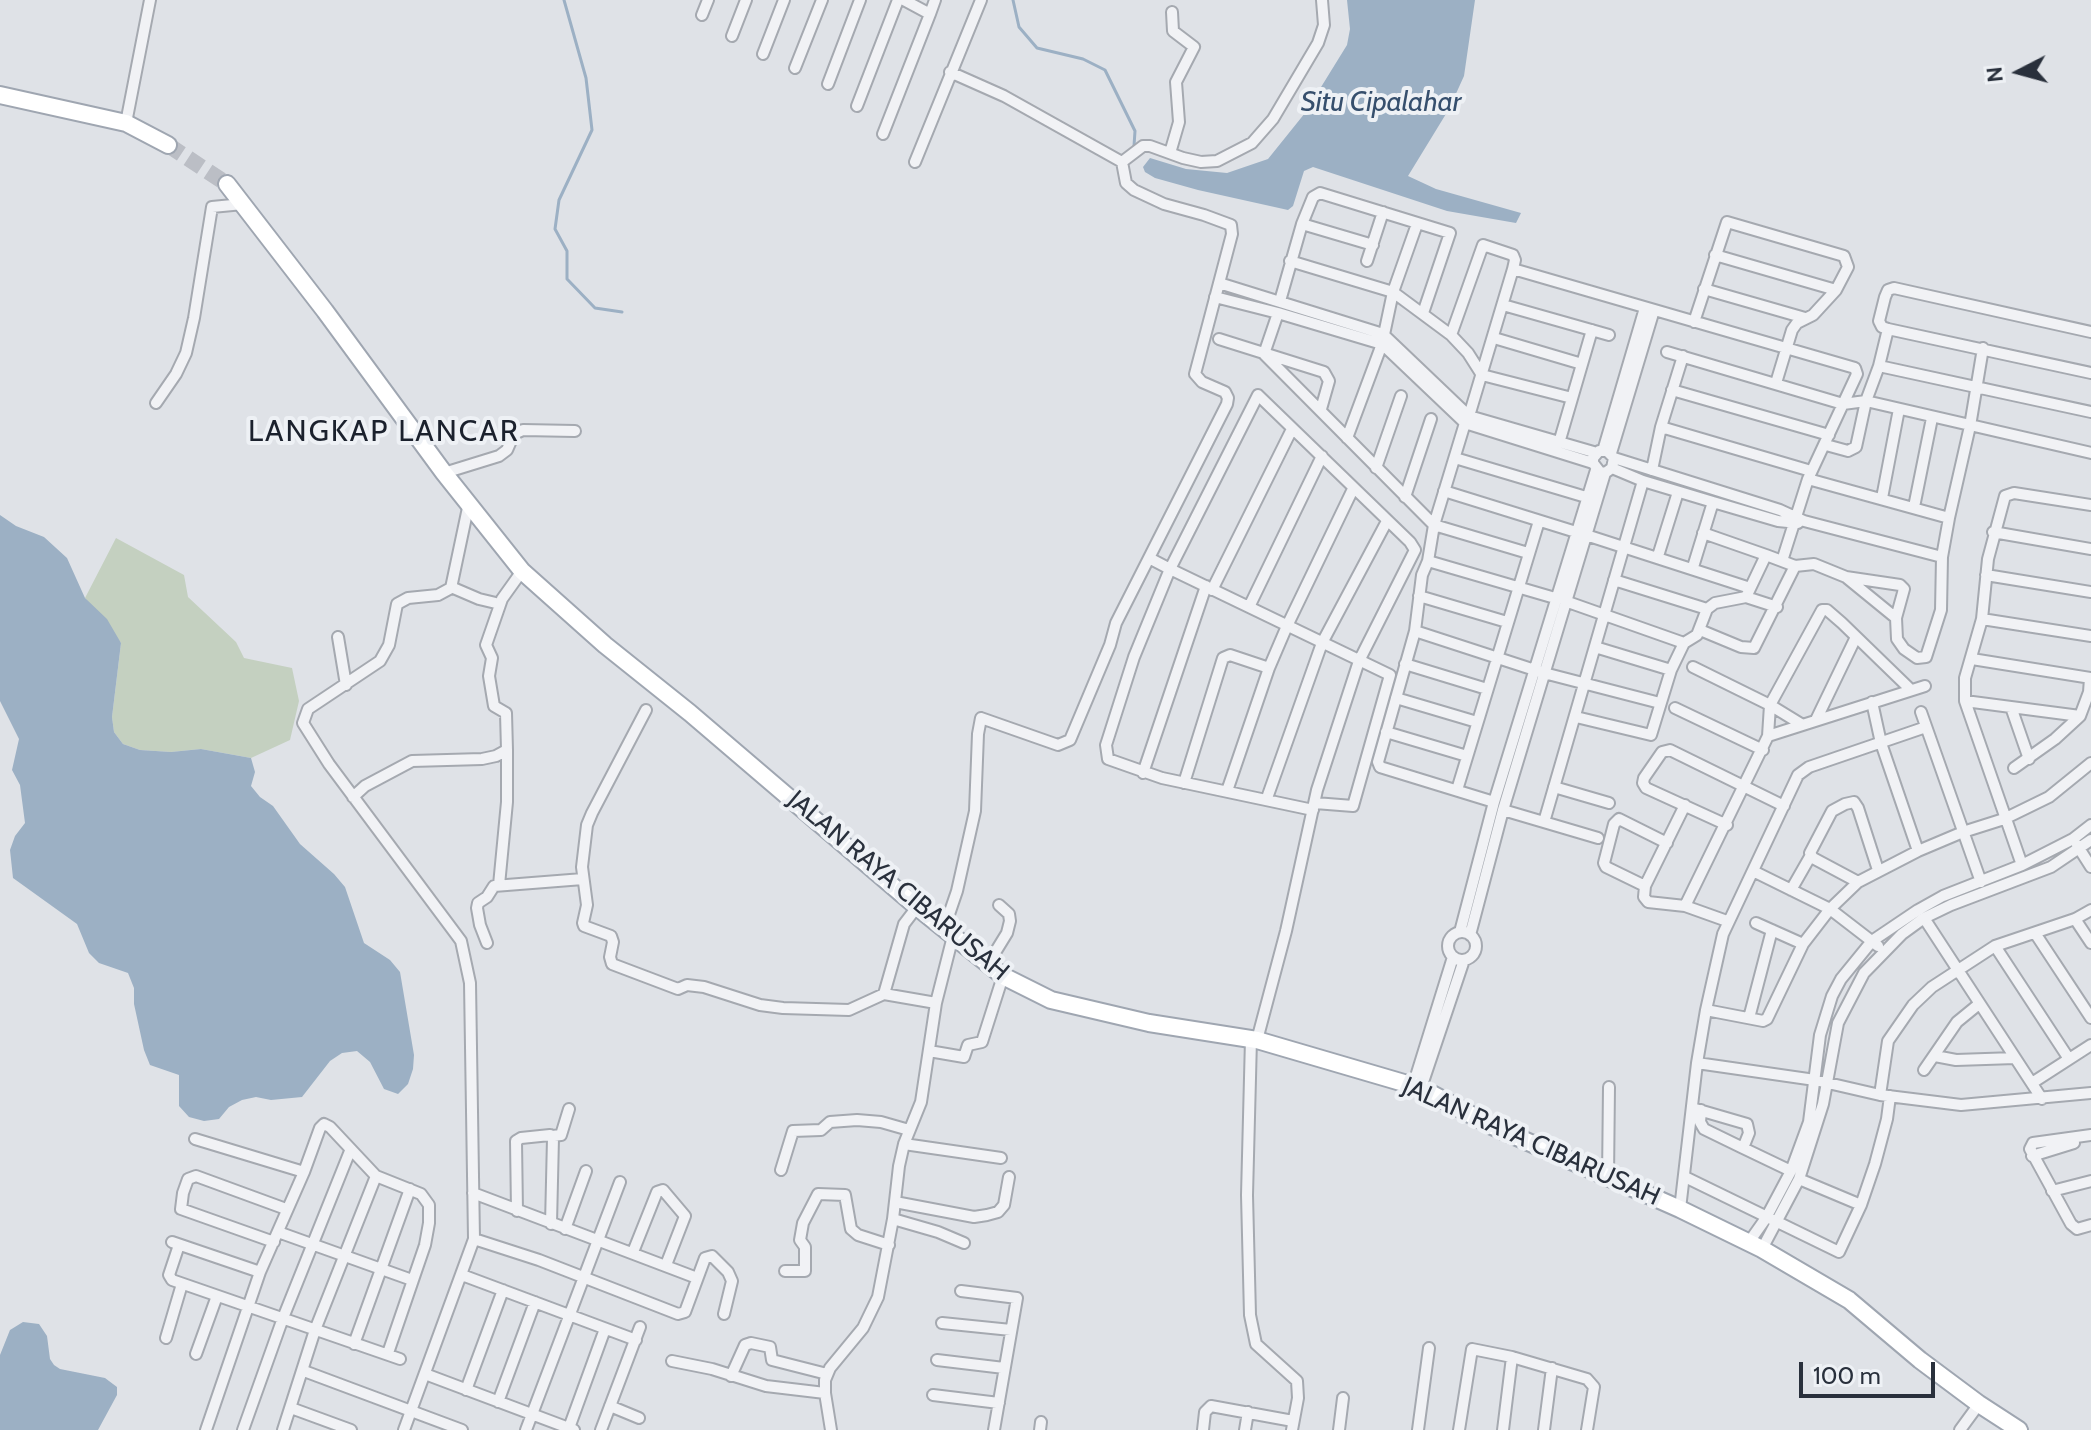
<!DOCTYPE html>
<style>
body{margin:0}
#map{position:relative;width:2091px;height:1430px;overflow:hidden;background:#dfe2e7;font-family:Cabin,sans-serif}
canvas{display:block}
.north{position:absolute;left:1979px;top:32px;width:80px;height:80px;-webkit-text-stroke:6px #eef1f5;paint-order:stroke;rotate:264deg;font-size:22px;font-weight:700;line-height:32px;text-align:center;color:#29303c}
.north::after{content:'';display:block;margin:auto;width:28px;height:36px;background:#29303c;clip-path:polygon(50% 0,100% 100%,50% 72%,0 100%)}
.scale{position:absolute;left:1799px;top:1362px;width:136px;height:36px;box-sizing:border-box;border:4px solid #29303c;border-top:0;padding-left:10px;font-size:24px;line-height:28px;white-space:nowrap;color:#29303c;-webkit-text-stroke:6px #eef1f5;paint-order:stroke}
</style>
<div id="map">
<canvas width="2091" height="1430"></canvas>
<div class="north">N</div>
<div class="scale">100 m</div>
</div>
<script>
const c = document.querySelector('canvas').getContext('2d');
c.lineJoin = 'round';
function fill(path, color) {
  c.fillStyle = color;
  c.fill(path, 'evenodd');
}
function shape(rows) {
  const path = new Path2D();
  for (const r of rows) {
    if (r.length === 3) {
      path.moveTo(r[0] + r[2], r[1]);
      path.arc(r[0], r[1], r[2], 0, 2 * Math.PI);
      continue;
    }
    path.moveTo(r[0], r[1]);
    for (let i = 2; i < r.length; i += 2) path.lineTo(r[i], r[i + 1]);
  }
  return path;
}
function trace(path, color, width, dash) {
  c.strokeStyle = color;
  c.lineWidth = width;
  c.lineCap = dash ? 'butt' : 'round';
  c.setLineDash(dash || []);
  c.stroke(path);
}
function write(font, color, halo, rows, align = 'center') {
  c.font = font + ' Cabin,sans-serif';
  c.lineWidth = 8;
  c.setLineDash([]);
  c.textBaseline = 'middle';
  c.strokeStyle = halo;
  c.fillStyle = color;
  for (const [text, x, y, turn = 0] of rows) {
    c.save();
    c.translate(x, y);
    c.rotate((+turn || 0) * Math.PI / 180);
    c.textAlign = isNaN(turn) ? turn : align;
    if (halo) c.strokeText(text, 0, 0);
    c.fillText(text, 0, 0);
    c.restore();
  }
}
fill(shape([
 [116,538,184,575,188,597,236,642,244,658,292,668,299,701,290,740,251,758,201,749,171,752,140,750,123,744,114,732,112,717,121,643,85,598]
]), '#c4d0c0');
fill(shape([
 [1347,0,1475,0,1464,76,1449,109,1408,176,1436,189,1521,213,1516,223,1447,211,1313,167,1304,171,1293,206,1288,210,1198,190,1155,178,1145,172,1143,167,1150,158,1186,169,1227,173,1268,159,1305,113,1347,45,1350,29],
 [0,515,16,526,44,537,67,558,85,598,107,619,121,643,112,717,114,732,123,744,140,750,171,752,201,749,251,758,255,772,251,786,260,797,273,806,300,844,334,874,345,887,364,943,390,960,400,972,414,1055,413,1069,408,1084,398,1094,384,1089,370,1062,357,1051,342,1053,330,1061,302,1097,271,1100,256,1097,242,1100,229,1107,219,1119,204,1121,189,1117,179,1106,179,1075,150,1065,144,1050,134,1004,134,988,128,973,99,963,89,953,77,924,13,878,10,850,15,836,25,823,20,785,12,770,19,739,0,701],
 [23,1322,39,1324,47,1336,50,1359,54,1365,60,1369,105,1378,117,1387,117,1395,98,1430,0,1430,0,1355,10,1330]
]), '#9cb0c4');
trace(shape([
 [564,0,586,78,592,130,559,200,555,229,567,251,567,279,595,308,622,312],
 [1013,0,1019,27,1037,48,1083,59,1105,70,1135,131,1134,146]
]), '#9cb0c4', 3);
trace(shape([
 [168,145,227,184]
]), '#bbbec5', 16, [16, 8]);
const street = shape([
 [930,14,935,0],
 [702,15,708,0],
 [732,36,746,0],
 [763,54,784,0],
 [795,68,822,0],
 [950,72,1004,96,1122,162],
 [828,84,860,0],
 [857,106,898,0],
 [126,123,150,0],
 [883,134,930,14,904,0],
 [1170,153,1179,122,1176,82,1194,47,1173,31,1172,12],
 [915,162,981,0],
 [1302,224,1373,245],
 [1715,255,1836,290],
 [1290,261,1393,292,1451,335,1468,353,1482,375,1572,398],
 [1367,261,1383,212],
 [1513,269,1855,368,1857,374,1808,479,1782,561],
 [1219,283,1383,334,1469,416,1597,453],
 [1704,289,1805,318],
 [1215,297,1278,313,1382,344,1465,423,1593,463,1600,472,1605,473,1612,468,1614,458,1607,451,1599,451,1593,458,1593,463],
 [1280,301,1302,224,1313,197,1320,193,1450,233,1423,313],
 [1503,305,1609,335],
 [1278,313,1264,354,1434,525,1528,553],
 [1694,322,1727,222,1844,256,1848,267,1836,290,1813,315,1797,323,1792,330,1776,383],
 [2091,332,1894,288,1888,290,1885,297,1879,321,1882,327,1888,329,2091,373],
 [1451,335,1483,245,1513,255,1515,260,1513,269,1469,416],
 [1494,338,1582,364],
 [1219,339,1324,372,1329,381,1321,409],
 [1667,352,1843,404,1866,401,2091,453],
 [1879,366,2091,412],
 [1672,390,1829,435],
 [156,403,176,374,186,353,194,318,212,207,243,204],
 [1465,423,1434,525,1428,561,1422,575,1415,631,1378,762,1380,767,1494,802],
 [1661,427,1811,471],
 [1347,438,1382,344,1393,292,1417,224],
 [1559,443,1592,330],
 [1826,445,1848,451,1856,447,1866,401,1879,366,1888,329],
 [1603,451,1645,308],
 [1611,453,1654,310],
 [1455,458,1586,497],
 [1614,458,1780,510,1804,521,1942,557],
 [1376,468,1401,396],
 [1612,468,1643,481,1713,502,1778,521,1798,523],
 [1652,470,1661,427,1683,356],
 [444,473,499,456,507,450,514,434,523,430,575,431],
 [1808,479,1949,518],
 [1444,491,1576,532],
 [1405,497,1431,419],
 [1882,498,1899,409],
 [1914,507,1932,418],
 [1993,532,2091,549],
 [1703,533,1766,555],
 [1586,535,1750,588],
 [1658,556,1678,492],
 [1149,558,1170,569,1258,395,1410,542,1415,550,1359,661,1317,790,1286,931,1257,1040],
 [1428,561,1555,598],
 [1693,567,1713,502],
 [1986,575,2091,592],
 [1847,578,1896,618],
 [1614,580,1707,609],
 [451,587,479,599,500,604],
 [1212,590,1292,429],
 [1419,596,1507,622],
 [1746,597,1777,607],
 [1565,601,1684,643],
 [1249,607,1322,456],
 [1982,619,2091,636],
 [1700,630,1741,647,1754,648,1795,566],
 [1415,631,1544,673,1660,703],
 [338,637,346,685],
 [1595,647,1671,670],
 [1972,659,2091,678],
 [1405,664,1487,689],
 [1693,667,1770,705,1801,724],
 [1396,698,1477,722],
 [1965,701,2080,716],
 [1872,702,1881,743,1918,851],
 [2011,707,2029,759],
 [1675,708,1763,750],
 [646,710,592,813,587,825,582,867,587,905,583,923,584,926,611,936,613,942,610,957,612,964,678,989,687,985,704,987,760,1005,783,1008,849,1010,884,994,936,1003],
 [1921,712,1981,882],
 [1576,717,1651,735,1671,670,1684,643,1697,635,1707,609,1715,603,1746,597,1766,555,1795,566,1814,564,1846,577,1900,585,1904,589,1896,618,1897,639,1904,649,1917,658,1926,657,1941,610,1942,557,1949,518,1970,426,1983,348],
 [1816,720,1856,637],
 [1386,732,1467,756],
 [1768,736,1770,705,1822,610,1827,610,1842,623,1910,689],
 [2014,768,2055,739,2080,716,2089,692,2090,678],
 [1143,773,1206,586],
 [1184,783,1223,658,1230,655,1269,668],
 [1554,787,1609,803],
 [1457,790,1539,521],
 [1227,791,1269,668,1287,626,1353,489],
 [353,797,365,786,412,761,482,759,496,756,507,750,506,713,494,706,489,676,492,658,486,645,502,599,522,571],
 [1267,798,1322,643,1387,521],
 [1685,805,1645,886,1644,897,1648,902,1685,906,1727,921],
 [1313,810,1162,778,1108,759,1106,745,1134,657,1170,569,1390,675,1353,806,1315,803],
 [1503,810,1598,838],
 [1544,822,1643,481],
 [1727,825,1646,788,1643,783,1644,778,1662,752,1670,750,1784,806],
 [2077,845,2091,867],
 [2022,865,1965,701,1965,678,1982,619,1988,559,2005,496,2014,493,2091,505],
 [1753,871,1830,909,1878,946],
 [1858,882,1813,858,1810,853,1832,811,1845,804,1854,802,1858,808,1878,870],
 [499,885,507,802,507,750],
 [1645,886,1606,867,1604,863,1614,824,1619,819,1667,843],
 [1791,890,1811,855],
 [1685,906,1768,736,1925,686],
 [1924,918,2042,1099],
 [2075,919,2091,943],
 [1756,923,1803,944],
 [944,929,957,891,975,811,978,734,981,718,1058,745,1070,740,1110,645,1116,623,1227,404,1228,398,1225,392,1202,382,1195,374,1232,234,1231,225,1204,215,1164,204,1134,190,1126,183,1122,162,1143,146,1150,146,1183,158,1201,162,1217,161,1252,143,1273,119,1318,43,1324,25,1322,0],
 [1460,932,1494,802,1596,470],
 [1462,946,14],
 [2035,933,2091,1018],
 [1470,935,1503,810,1605,473],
 [487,943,480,925,477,908,478,903,487,897,494,886,583,879],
 [1995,946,2069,1059],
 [988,964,1007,933,1010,921,1009,914,999,905],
 [884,994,904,924,917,907],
 [1706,1010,1763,1021,1767,1019,1803,944,1830,909,1858,882,1918,851,1963,832,2004,819,2049,797,2091,763],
 [1749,1018,1772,930],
 [1251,1039,1247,1195,1250,1315,1256,1344,1297,1381,1298,1398,1292,1430],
 [929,1051,964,1057,968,1045,982,1042,1003,976],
 [1935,1056,1956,1060,2015,1058],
 [1697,1063,1815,1080,1880,1095,1961,1105,2091,1093],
 [1924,1070,1957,1022,1979,1004],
 [2032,1083,2091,1045],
 [1413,1086,1453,957],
 [1421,1088,1464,960],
 [1880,1095,1888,1041,1913,1005,1932,987,1995,946,2075,919,2091,910],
 [1692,1108,1747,1124,1749,1133,1743,1148,1791,1171],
 [1701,1110,1700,1122,1704,1129,1743,1148],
 [2091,1135,2033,1143,2030,1149,2071,1224,2077,1229,2091,1225],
 [552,1136,561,1135,569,1109],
 [195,1139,304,1172],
 [904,1144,1001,1158],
 [2032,1156,2074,1143],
 [781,1170,793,1131,821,1130,830,1122,857,1120,881,1122,909,1130],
 [1685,1177,1839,1252,1861,1205,1875,1164,1887,1119,1890,1096],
 [1608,1178,1609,1087],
 [1799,1179,1861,1205],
 [2052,1191,2091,1181],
 [473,1193,697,1278],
 [895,1202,974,1217,987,1215,998,1212,1004,1205,1009,1177],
 [1680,1209,1697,1063,1706,1010,1723,934,1798,775,1809,767,1926,727],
 [517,1211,516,1141,521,1138,550,1135,553,1138,551,1224],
 [893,1219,938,1232,964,1243],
 [565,1229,586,1171],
 [278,1232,412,1280],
 [474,1239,539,1260,678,1314,685,1312,705,1258,712,1256,728,1272,732,1281,724,1314],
 [172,1242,260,1272],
 [274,1242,181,1209,183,1193,188,1179,196,1176,286,1209],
 [1749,1242,1766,1218,1791,1171,1809,1122,1820,1035,1832,996,1841,979,1872,941,1918,910,1943,896,2022,865,2073,839,2091,825],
 [179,1245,169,1275,172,1280,400,1359],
 [1762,1249,1799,1179,1823,1104,1838,1023,1864,973,1902,934,1924,918,1951,905,2051,867,2091,840],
 [633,1252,657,1192,663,1190,685,1216,666,1265],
 [785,1271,805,1271,805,1247,800,1240,803,1223,818,1194,845,1195,851,1229,858,1235,889,1245],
 [462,1275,636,1340],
 [961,1291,1017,1298,994,1430],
 [942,1323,1011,1330],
 [166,1338,182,1284],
 [354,1344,410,1189],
 [196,1354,217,1296],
 [937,1360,1004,1368],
 [672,1361,712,1369,766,1386,825,1393],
 [304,1371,462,1430],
 [425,1374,574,1430],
 [731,1376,745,1345,751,1343,770,1347,772,1360,827,1374],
 [466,1390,503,1290],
 [933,1395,999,1403],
 [498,1402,535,1302],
 [610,1406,639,1418],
 [291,1408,351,1430],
 [569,1428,605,1329],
 [206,1430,260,1272,304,1172,320,1128,324,1124,330,1127,376,1176,421,1194,429,1205,429,1223,425,1245,388,1353],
 [243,1430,283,1318,350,1151],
 [283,1430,315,1330,376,1176],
 [404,1430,474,1239,470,983,461,941,329,764,303,723,308,709,380,661,389,645,397,604,408,598,438,595,451,588,469,503],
 [526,1430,620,1182],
 [601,1430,640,1327],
 [831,1430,825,1393,825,1380,830,1368,863,1328,878,1297,893,1219,899,1166,904,1144,921,1102,936,1003,953,936],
 [1040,1430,1041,1422],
 [1203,1430,1205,1412,1211,1406,1293,1421],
 [1245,1430,1248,1412],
 [1339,1430,1343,1398],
 [1418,1430,1429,1348],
 [1459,1430,1472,1349,1512,1357,1587,1379,1594,1387,1587,1430],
 [1503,1430,1512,1357],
 [1544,1430,1552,1368],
 [1960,1430,1979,1404]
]);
const primary = shape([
 [0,95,126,123,168,145],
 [227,184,325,311,444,473,522,571,605,645,690,713,917,907,1003,976,1051,1000,1149,1023,1257,1040,1421,1088,1492,1126,1680,1209,1762,1249,1849,1300,1920,1360,1979,1404,2019,1430]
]);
trace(street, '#a5a9b0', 14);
trace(primary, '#9fa6b1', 20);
trace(street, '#f1f2f5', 10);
trace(primary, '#fff', 16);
write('26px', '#29303c', '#eef1f5', [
 ["JALAN RAYA CIBARUSAH",898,886,40],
 ["JALAN RAYA CIBARUSAH",1531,1142,24]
]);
write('italic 28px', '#364f6d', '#eef1f5', [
 ["Situ Cipalahar",1381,103]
]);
c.letterSpacing = '2px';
write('30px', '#1b212d', '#eef1f5', [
 ["LANGKAP LANCAR",384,432]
]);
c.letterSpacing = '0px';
</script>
